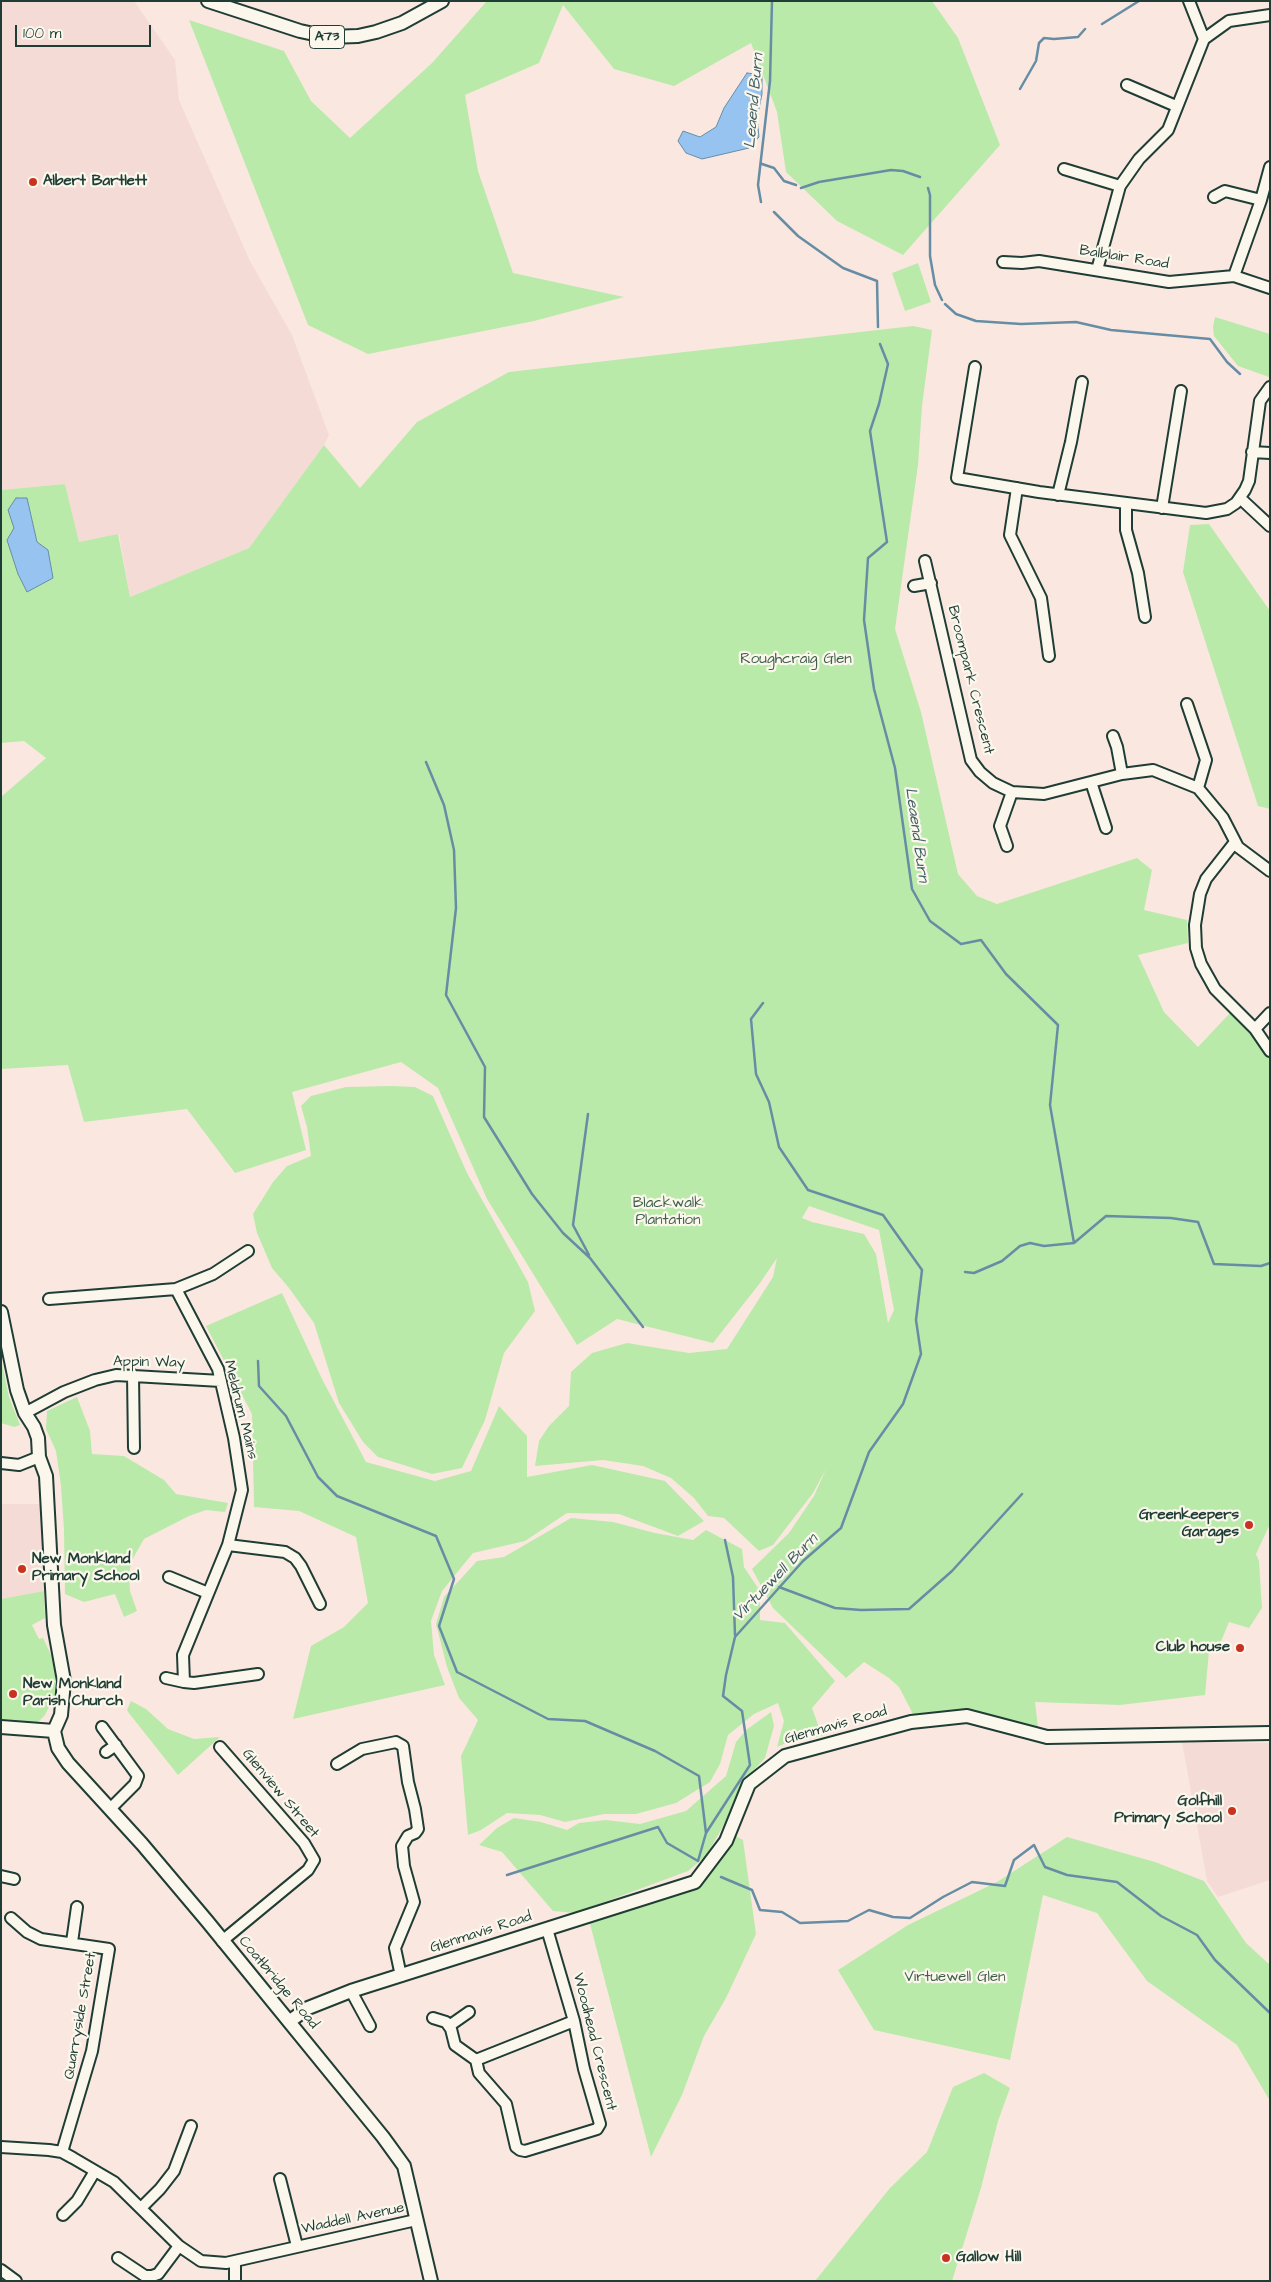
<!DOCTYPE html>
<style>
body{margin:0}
#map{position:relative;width:1271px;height:2282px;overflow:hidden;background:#fae8e0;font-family:"Architects Daughter",sans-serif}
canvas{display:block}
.frame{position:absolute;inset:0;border:2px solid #1f3d34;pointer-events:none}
.scale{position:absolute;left:15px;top:25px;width:136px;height:22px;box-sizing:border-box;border:2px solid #1f3d34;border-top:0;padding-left:6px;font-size:15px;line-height:18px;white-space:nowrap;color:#1f3d34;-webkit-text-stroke:4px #fbf7ec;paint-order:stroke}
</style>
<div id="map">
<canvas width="1271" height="2282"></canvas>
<div class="frame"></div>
<div class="scale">100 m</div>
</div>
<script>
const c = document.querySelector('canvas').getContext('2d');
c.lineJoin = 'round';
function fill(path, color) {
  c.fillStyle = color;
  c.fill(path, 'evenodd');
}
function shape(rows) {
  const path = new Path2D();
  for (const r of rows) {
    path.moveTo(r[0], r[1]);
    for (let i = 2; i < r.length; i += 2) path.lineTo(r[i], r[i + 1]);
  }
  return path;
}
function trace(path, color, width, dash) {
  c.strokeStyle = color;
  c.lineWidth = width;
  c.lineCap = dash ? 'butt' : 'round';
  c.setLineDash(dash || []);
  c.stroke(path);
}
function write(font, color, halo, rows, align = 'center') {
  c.font = font + ' "Architects Daughter",sans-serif';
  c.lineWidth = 4.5;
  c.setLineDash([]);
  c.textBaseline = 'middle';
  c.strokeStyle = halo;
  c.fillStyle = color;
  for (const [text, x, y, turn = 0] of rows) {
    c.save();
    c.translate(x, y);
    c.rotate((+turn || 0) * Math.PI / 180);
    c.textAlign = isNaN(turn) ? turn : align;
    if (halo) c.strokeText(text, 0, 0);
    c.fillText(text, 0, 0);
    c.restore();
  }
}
fill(shape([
 [1,1,134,1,175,60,179,100,250,261,292,335,329,435,324,445,249,548,130,597,119,534,79,542,65,484,1,490],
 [1,1504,40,1504,44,1591,1,1599],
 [1182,1742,1270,1743,1270,1880,1218,1897,1207,1881]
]), '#f5dbd5');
fill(shape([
 [487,1,932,1,958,38,1000,145,903,255,837,221,786,172,777,112,751,43,674,86,614,69,563,5,539,63,465,95,478,171,513,273,624,297,534,321,368,354,308,325,189,20,284,51,311,101,350,138,432,63],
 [918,263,931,302,905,311,892,273],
 [1215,317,1270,334,1269,377,1238,366,1214,336,1213,327],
 [913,326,932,330,922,406,918,465,895,629,921,712,958,874,977,896,997,904,1137,858,1152,870,1144,910,1187,920,1188,943,1138,955,1164,1012,1198,1047,1230,1013,1256,1040,1270,1059,1270,1524,1256,1554,1259,1561,1262,1608,1249,1628,1229,1622,1217,1651,1209,1651,1205,1695,1120,1705,1035,1702,1038,1727,1032,1729,914,1716,899,1687,889,1678,864,1662,846,1678,773,1608,752,1569,789,1533,814,1496,826,1469,813,1493,773,1545,759,1551,724,1518,708,1516,694,1498,671,1478,643,1466,603,1460,535,1466,539,1441,549,1426,569,1406,571,1372,592,1353,627,1343,689,1353,727,1349,773,1277,777,1258,760,1283,713,1343,617,1319,577,1345,487,1199,438,1088,401,1062,292,1092,306,1150,235,1173,187,1109,84,1122,68,1065,1,1069,1,797,46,758,24,741,1,743,1,490,65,484,79,542,118,534,130,597,249,548,324,445,360,488,417,422,509,372],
 [809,1206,879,1230,894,1310,888,1323,876,1254,864,1234,812,1222,802,1218],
 [1209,524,1270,611,1270,809,1258,806,1183,572,1190,525],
 [392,1086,415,1087,433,1096,467,1173,528,1282,535,1311,504,1353,485,1420,462,1468,432,1474,378,1457,363,1442,339,1403,314,1323,289,1288,272,1268,257,1233,253,1214,273,1182,287,1166,311,1156,307,1127,301,1106,311,1096,346,1087],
 [282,1293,322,1379,366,1462,435,1481,471,1471,499,1406,527,1436,527,1477,592,1465,665,1481,704,1521,678,1536,619,1514,567,1513,525,1541,473,1553,442,1591,431,1621,434,1655,445,1685,293,1719,311,1646,344,1627,368,1603,356,1537,299,1511,254,1507,252,1414,206,1326],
 [1,1359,9,1397,20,1425,14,1427,1,1423],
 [77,1397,90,1431,92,1454,124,1456,164,1480,176,1494,228,1503,225,1512,206,1510,189,1516,144,1539,132,1560,129,1573,130,1591,137,1611,124,1617,115,1594,84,1602,65,1594,64,1530,61,1486,56,1451,46,1429,47,1411],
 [571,1518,613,1522,655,1533,693,1540,706,1530,742,1549,744,1567,760,1591,760,1620,785,1623,835,1681,812,1708,822,1736,791,1741,777,1747,784,1721,778,1703,754,1714,728,1735,720,1764,710,1782,676,1803,636,1814,604,1814,565,1822,540,1815,507,1813,481,1830,468,1835,461,1756,478,1720,459,1698,447,1667,436,1624,444,1597,477,1561,504,1557],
 [44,1591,45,1618,32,1625,39,1639,43,1638,51,1655,55,1668,55,1695,45,1715,38,1722,27,1726,1,1722,1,1599],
 [131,1701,146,1709,168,1729,194,1739,220,1737,178,1775,128,1712,127,1710],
 [771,1712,774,1726,765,1758,750,1774,737,1793,726,1821,706,1856,688,1871,575,1913,553,1911,502,1852,479,1845,497,1828,514,1818,541,1822,567,1830,579,1823,606,1820,640,1824,686,1811,726,1776,736,1742,746,1730],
 [734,1835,743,1840,756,1934,726,1998,704,2036,682,2095,651,2157,589,1920,643,1905,691,1888],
 [1067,1837,1155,1862,1204,1881,1246,1943,1270,1965,1270,2101,1237,2045,1147,1981,1097,1913,1043,1895,1010,2060,874,2030,838,1970,908,1925,997,1882],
 [984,2073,1010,2088,998,2121,981,2188,952,2281,815,2281,890,2188,927,2152,953,2087]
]), '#baeaa9');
const water = shape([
 [747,73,762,75,762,94,757,118,759,137,749,148,702,159,686,153,678,141,683,131,700,137,716,127,724,108,747,73],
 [16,498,27,498,37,542,48,550,53,578,27,592,18,574,7,540,14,528,8,510,16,498]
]);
fill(water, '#97c3f1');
trace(water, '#678da5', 1);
trace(shape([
 [1102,24,1139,1],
 [1020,89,1036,61,1039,43,1044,38,1054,39,1078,37,1085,29],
 [762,164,774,168,784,181,796,185],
 [801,188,819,182,891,170,903,171,920,177],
 [928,188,930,195,930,256,935,285,942,300],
 [761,202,758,185,770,81,772,1],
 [774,212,798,236,843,268,877,281,878,327],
 [945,304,956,314,976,321,1021,324,1076,322,1111,330,1210,339,1227,362,1240,374],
 [880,344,888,364,879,404,870,431,887,542,868,558,864,620,874,689,895,768,912,889,930,921,961,944,981,940,1006,974,1058,1025,1050,1105,1074,1243,1106,1216,1171,1218,1198,1222,1214,1264,1261,1266,1270,1263],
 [426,762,444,805,454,850,456,908,446,995,485,1067,484,1117,532,1194,563,1233,590,1258,643,1327],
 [588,1114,573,1225,589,1255],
 [965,1272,974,1273,1002,1261,1020,1246,1030,1243,1044,1246,1074,1243],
 [258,1361,259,1386,286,1416,318,1477,337,1496,436,1536,454,1579,439,1626,457,1672,548,1719,585,1721,655,1751,699,1776,706,1833],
 [725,1540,733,1577,735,1635],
 [779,1587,835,1608,861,1610,909,1609,952,1571,1022,1494],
 [507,1875,658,1827,667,1843,698,1861,706,1833,750,1765,742,1711,723,1696,726,1675,735,1637,803,1561,841,1528,869,1452,903,1404,921,1354,916,1320,922,1270,883,1215,808,1190,779,1147,769,1102,756,1074,751,1019,763,1003],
 [721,1877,752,1890,760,1910,782,1912,800,1923,848,1921,869,1910,893,1917,910,1918,943,1897,972,1882,1005,1886,1014,1860,1034,1845,1045,1867,1067,1875,1117,1882,1161,1916,1197,1935,1215,1960,1270,2013]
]), '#678da5', 2.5);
const minor = shape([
 [1189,1,1204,39],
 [1127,85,1176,106],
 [1064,169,1120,186],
 [1214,197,1225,191,1261,200],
 [1003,262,1022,263,1039,261,1169,282,1234,276,1270,288],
 [1097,270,1120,186,1139,159,1168,130,1204,39,1229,21,1270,15],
 [1234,276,1261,200,1270,167],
 [975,367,957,478,1039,492,1206,513,1227,509,1236,503,1245,490,1249,481,1260,401,1270,387],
 [1252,452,1270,453],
 [1017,488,1010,535,1041,598,1049,656],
 [1058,495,1071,442,1082,382],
 [1240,498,1270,526],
 [1126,504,1126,530,1138,573,1145,617],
 [1162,508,1181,391],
 [925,561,971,760,980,772,993,783,1012,792,1044,794,1122,774,1153,770,1198,788,1223,818,1238,847,1270,871],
 [914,586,931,583],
 [1187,704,1206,760,1198,788],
 [1113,736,1117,747,1122,774],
 [1091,782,1106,828],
 [1235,842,1206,879,1200,894,1195,925,1196,948,1201,964,1215,989,1255,1029,1270,1051],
 [1007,846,1000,826,1012,792],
 [1255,1029,1270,1013],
 [176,1289,218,1369,234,1438,242,1490,228,1545,183,1655,184,1682,194,1683,258,1674],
 [49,1299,176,1289,213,1274,248,1251],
 [133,1375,134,1448],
 [25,1413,64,1392,95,1380,116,1375,221,1381],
 [1,1463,19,1465,39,1457],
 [228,1545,285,1552,295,1558,301,1566,320,1604],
 [169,1577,208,1593],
 [166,1678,184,1682],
 [102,1727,138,1776,135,1784,110,1809],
 [220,1747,304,1843,314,1860,308,1870,222,1941],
 [106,1752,116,1745],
 [337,1764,362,1749,396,1742,403,1746,408,1782,415,1809,418,1829,415,1833,408,1836,402,1846,404,1866,414,1902,395,1948,401,1976],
 [1,1876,14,1879],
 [11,1918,27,1932,41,1939,109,1949,92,2051,62,2152],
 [72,1942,77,1907],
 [351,1991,370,2026],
 [433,2018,446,2022,451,2029,455,2045,476,2060],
 [449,2026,469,2012],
 [476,2060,479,2073,506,2104,516,2147,520,2150,525,2151,597,2129,600,2124,584,2069,574,2021,547,1929],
 [476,2060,574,2021],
 [1,2147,49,2150,62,2152,73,2158,114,2182,179,2246,201,2261,226,2263,416,2220],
 [280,2179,297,2246],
 [141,2208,160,2189,174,2171,191,2126],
 [63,2215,77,2201,95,2171],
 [118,2258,145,2276,152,2276,158,2274,179,2246],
 [235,2261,235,2281],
 [1,2270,16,2281]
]);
const major = shape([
 [208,1,300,31,328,37,358,36,376,32,402,23,442,1],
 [1,1312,17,1390,25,1413,34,1427,38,1438,39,1457,46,1476,54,1625,64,1681,61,1715,54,1731],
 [1,1727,54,1731],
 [54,1731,58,1748,68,1763,142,1844,207,1921,383,2137,404,2166,431,2281],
 [290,2021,308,2008,351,1991,695,1882,726,1841,749,1784,785,1756,911,1722,967,1716,1047,1737,1270,1733]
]);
trace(minor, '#1f3d34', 14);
trace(major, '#1f3d34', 16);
trace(minor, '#fbf7ec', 10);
trace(major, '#fbf7ec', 12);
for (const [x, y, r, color] of [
 [33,182,5,"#c8321e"],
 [1249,1525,5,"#c8321e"],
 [22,1569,5,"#c8321e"],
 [1240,1648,5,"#c8321e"],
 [13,1694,5,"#c8321e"],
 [1232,1811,5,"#c8321e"],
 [946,2258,5,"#c8321e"]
]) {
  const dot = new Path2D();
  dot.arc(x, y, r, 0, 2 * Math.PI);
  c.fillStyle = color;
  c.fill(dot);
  trace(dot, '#fbf7ec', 2);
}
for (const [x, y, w] of [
 [327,37,35]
]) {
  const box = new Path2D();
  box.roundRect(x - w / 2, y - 11.5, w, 23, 4);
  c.fillStyle = '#fbf7ec';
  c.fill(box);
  trace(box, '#1f3d34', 1);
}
write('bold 14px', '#1f3d34', null, [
 ["A73",327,37]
]);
write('bold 15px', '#1f3d34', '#fbf7ec', [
 ["Albert Bartlett",43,182],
 ["Greenkeepers",1239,1516,"right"],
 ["Garages",1239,1533,"right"],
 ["New Monkland",32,1560],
 ["Primary School",32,1577],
 ["Club house",1230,1648,"right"],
 ["New Monkland",23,1685],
 ["Parish Church",23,1702],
 ["Golfhill",1222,1802,"right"],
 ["Primary School",1222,1819,"right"],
 ["Gallow Hill",956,2258]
], 'left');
write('15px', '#1f3d34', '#fbf7ec', [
 ["Balblair Road",1124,258,9],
 ["Broompark Crescent",970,680,76],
 ["Appin Way",149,1363,1],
 ["Meldrum Mains",240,1410,76],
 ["Glenmavis Road",836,1726,-16],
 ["Glenview Street",280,1794,50],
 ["Glenmavis Road",481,1933,-18],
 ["Coatbridge Road",278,1983,50],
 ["Quarryside Street",81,2016,-80],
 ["Woodhead Crescent",594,2042,76],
 ["Waddell Avenue",353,2219,-12]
]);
write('15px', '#3e604b', '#fbf7ec', [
 ["Roughcraig Glen",796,660],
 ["Blackwalk",668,1204],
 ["Plantation",668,1221],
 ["Virtuewell Glen",955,1978]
]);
write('italic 16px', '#3d5e63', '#fbf7ec', [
 ["Leaend Burn",755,101,-85],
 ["Leaend Burn",916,835,82],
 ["Virtuewell Burn",776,1578,-46]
]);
</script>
